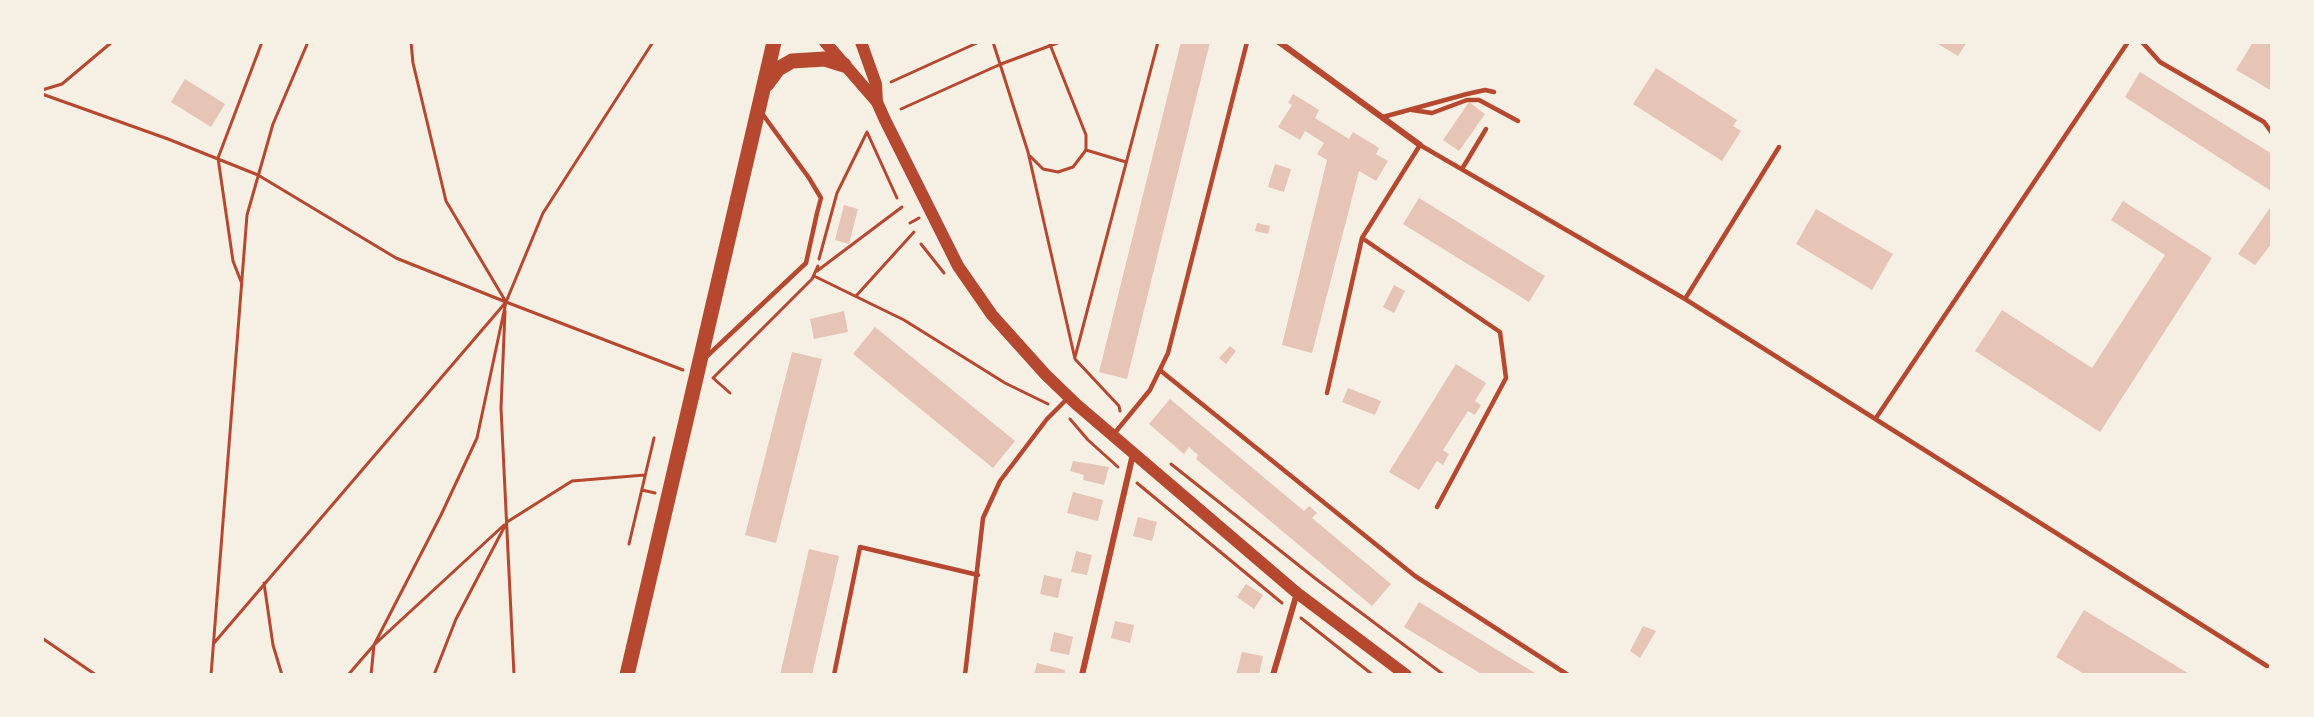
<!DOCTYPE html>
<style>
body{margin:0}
#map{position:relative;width:2314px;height:717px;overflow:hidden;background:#f6efe4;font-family:"Playfair Display",serif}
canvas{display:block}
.frame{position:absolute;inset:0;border:44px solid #f6efe4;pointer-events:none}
</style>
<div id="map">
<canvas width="2314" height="717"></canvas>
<div class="frame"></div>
</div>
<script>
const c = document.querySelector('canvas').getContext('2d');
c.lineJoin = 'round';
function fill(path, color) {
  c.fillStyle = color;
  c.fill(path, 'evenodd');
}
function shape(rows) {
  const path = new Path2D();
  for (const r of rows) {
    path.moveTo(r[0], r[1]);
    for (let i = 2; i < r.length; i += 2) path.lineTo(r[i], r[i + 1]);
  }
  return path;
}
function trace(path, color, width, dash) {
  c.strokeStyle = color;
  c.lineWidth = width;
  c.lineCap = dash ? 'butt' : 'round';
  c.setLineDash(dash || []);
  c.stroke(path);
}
fill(shape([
 [1181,42,1210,42,1127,379,1099,372],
 [1935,42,1967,42,1958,56],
 [2253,42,2272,42,2272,91,2236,70],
 [1656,68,1737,120,1733,126,1741,131,1722,161,1633,104],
 [2140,72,2272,154,2271,191,2125,97],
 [185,79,225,104,211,127,171,102],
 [1293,94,1319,110,1315,118,1349,139,1353,132,1379,148,1376,154,1388,161,1376,181,1359,171,1312,353,1282,345,1327,160,1317,154,1324,143,1305,131,1300,140,1278,127,1292,105,1288,103],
 [1469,102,1485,114,1459,151,1443,140],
 [1275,164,1291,169,1284,192,1268,187],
 [1419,198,1545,276,1529,302,1403,224],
 [2123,201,2212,258,2100,432,1975,351,2002,310,2092,368,2165,255,2111,220],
 [844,205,858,209,849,244,835,240],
 [2272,205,2272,243,2255,265,2238,254],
 [1816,209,1893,254,1872,290,1796,244],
 [1257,223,1270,226,1268,234,1255,231],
 [1394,285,1405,291,1394,313,1383,307],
 [844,311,848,332,814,339,810,319],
 [875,327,1015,441,993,468,853,354],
 [1230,346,1236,351,1226,364,1219,358],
 [792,352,822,359,776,543,745,535],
 [1456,364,1486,383,1475,401,1481,405,1475,415,1468,411,1443,450,1449,454,1443,465,1437,461,1419,490,1389,472],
 [1348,388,1381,401,1375,415,1342,402],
 [1170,399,1304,511,1309,506,1317,513,1312,518,1391,584,1372,606,1196,459,1198,455,1189,447,1184,454,1149,424],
 [1073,461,1109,467,1104,485,1083,480,1084,475,1070,471],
 [1073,492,1103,500,1098,521,1067,513],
 [1138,517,1157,522,1152,541,1133,536],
 [809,549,839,556,812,675,780,675],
 [1076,551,1092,555,1087,575,1071,572],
 [1044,575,1062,579,1058,598,1040,594],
 [1246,584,1263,595,1254,609,1237,597],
 [1419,602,1538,675,1483,675,1404,627],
 [2084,610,2191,675,2086,675,2056,657],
 [1115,621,1134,625,1130,643,1111,638],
 [1643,626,1656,631,1640,658,1630,651],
 [1054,632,1073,637,1069,655,1050,651],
 [1242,652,1263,656,1259,675,1236,675],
 [1037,663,1065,670,1064,675,1034,675]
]), '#e6c5b7');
trace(shape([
 [411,42,413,63,446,201,506,302],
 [993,42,1028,152,1075,359,1119,406,1120,411],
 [891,82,979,42],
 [42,90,62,84,112,42],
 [42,94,168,139,258,175,396,258,506,302,477,438,441,515,374,645,371,675],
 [901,109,1001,64,1060,42],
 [867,132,897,198],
 [1086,150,1126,162],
 [1030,156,1043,169,1058,172,1073,167,1086,150,1086,135,1049,42],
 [910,223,919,218],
 [921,244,944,273],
 [819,259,837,193,867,132],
 [817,271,902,207],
 [814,276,904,320,1005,383,1048,404],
 [242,284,233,261,218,158,262,42],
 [856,296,914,232],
 [506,302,683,370],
 [505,311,501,408,514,675],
 [1075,357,1158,42],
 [730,393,713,378,812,279,818,266],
 [1070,419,1088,440,1118,467],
 [1171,464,1316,579,1444,675],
 [1137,483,1282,603],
 [642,490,655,493],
 [629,544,654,438],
 [264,583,273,645,282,675],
 [1301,618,1373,675],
 [42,638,96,675],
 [214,643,506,302,543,213,653,42],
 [211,675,247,215,273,124,308,42],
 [348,675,374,645,504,525],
 [434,675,456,619,507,522,572,481,645,475]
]), '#b5482f', 3);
trace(shape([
 [2142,42,2160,62,2264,122,2272,133],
 [1412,110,1432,113,1467,100,1479,100,1518,121],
 [1383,117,1467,94,1485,90,1494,92],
 [1462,169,1486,129],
 [1685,299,1779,147],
 [705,358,806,263,817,213,821,198,809,178,761,112],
 [1161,371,1415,576,1568,675],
 [1327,393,1362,238],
 [1876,418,2128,42],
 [1113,435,1150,390,1168,353,1247,42],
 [1437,507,1506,378,1500,332,1362,238,1420,145,1685,299,2267,666],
 [834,675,860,547,978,575],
 [965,675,983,518,1000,481,1047,419,1068,398]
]), '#b5482f', 4.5);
trace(shape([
 [1279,42,1420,145],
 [1082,675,1133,454],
 [1273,675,1297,593]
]), '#b5482f', 6);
trace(shape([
 [825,42,877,102],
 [861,42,876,84,877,102,885,120,958,266,992,315,1045,374,1076,404,1297,593,1406,675]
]), '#b5482f', 12);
trace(shape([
 [767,84,778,69,792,61,825,59,844,65],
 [627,675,774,42]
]), '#b5482f', 15);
</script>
